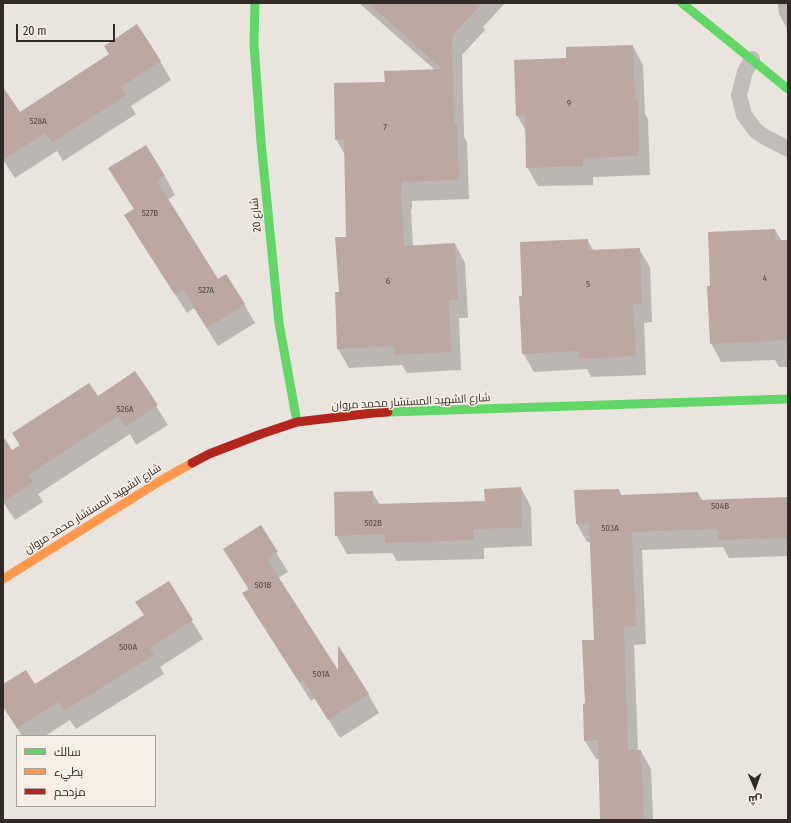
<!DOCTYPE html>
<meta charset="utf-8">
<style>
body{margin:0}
#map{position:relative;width:791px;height:823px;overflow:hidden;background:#eae4df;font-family:"Fira Sans Condensed",Cairo,sans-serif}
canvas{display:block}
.frame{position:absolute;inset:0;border:4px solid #322a27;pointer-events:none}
.legend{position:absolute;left:16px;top:735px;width:140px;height:72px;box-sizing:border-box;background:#f7eee5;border:1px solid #a8a099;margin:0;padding:5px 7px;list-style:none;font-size:12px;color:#322a27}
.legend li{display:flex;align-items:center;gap:8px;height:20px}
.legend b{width:20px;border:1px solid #a8a099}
.north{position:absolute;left:735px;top:767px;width:40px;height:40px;-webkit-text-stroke:3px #f7eee5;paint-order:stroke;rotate:178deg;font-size:11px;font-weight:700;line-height:16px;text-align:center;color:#322a27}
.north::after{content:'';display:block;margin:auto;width:14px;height:18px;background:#322a27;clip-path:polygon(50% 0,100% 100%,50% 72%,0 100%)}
.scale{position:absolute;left:16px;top:24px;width:99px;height:18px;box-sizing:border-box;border:2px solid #322a27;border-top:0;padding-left:5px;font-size:12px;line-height:14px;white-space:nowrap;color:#322a27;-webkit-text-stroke:3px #f7eee5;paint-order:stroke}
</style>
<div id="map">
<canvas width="791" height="823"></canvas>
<div class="frame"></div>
<ul class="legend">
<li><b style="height:5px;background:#63d668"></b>سالك</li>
<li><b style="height:5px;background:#ff974d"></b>بطيء</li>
<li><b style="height:5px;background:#b3261e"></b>مزدحم</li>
</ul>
<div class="north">ش</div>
<div class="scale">20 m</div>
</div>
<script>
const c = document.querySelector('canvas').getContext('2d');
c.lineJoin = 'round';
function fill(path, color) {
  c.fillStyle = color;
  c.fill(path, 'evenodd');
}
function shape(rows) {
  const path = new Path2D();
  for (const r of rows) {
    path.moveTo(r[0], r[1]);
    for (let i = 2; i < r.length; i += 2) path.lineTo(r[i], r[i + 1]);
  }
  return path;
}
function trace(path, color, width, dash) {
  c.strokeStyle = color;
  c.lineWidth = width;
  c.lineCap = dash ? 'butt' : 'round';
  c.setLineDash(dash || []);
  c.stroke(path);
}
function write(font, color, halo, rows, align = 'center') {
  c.font = font + ' "Fira Sans Condensed",Cairo,sans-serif';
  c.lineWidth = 3;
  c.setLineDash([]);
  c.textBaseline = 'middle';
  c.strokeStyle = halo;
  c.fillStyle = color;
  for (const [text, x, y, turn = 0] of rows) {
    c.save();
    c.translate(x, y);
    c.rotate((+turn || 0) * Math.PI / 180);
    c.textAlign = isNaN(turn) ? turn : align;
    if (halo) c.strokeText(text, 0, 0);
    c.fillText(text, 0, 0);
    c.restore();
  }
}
fill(shape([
 [359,3,505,3,483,27,485,30,462,55,464,136,467,143,469,199,412,201,412,209,411,209,413,246,455,244,465,263,468,318,459,318,461,370,407,373,402,365,349,368,338,349,340,293,347,238,345,155,336,139,386,83,435,70],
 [778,3,788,3,788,43,788,30,779,14],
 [633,46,643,65,645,114,648,119,650,175,593,177,593,185,538,186,527,167,526,131,517,115,567,59],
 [160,61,171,80,131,106,136,114,63,161,57,151,15,178,3,160,3,110,19,114],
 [165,176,175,195,167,200,218,281,244,304,255,323,218,346,194,308,187,313,136,234,135,210,120,187],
 [775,230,782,241,788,241,788,367,779,367,775,360,721,362,711,343],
 [587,240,594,251,639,249,650,267,652,322,644,323,646,375,591,377,587,369,534,372,523,353,523,297],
 [135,373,168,425,136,445,130,434,38,494,43,502,15,520,3,502,3,457,20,446,13,433,97,397],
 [521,488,531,507,532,546,484,548,484,559,397,561,392,553,347,554,336,535,372,492,380,505,486,502],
 [619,490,622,496,698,493,703,501,788,498,788,556,729,558,723,547,642,550,646,644,634,645,638,751,641,751,651,769,653,820,601,820,600,759,596,759,585,741,586,704,595,641,591,542,587,542,577,524,575,491],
 [260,526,288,572,278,578,339,674,368,694,379,713,340,738,315,698,311,701,254,612,249,590,224,549],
 [168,582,203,639,160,667,164,674,76,729,70,720,45,736,22,736,3,706,3,685,34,685,145,616]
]), '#0003');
fill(shape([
 [368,3,482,3,452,36,454,123,457,123,459,180,402,182,402,190,401,190,404,246,455,243,458,299,449,300,451,352,395,355,394,346,337,349,335,292,339,292,335,237,346,237,344,139,335,140,334,83,385,82,384,71,442,69],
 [137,24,161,61,121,87,126,95,52,143,45,133,3,160,3,87,20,112,109,54,104,46],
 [633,45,635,99,638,99,639,156,583,158,583,166,526,168,525,115,516,116,514,60,566,58,566,47],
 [146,145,165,176,157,181,218,279,226,274,245,304,207,328,183,290,175,295,124,215,134,209,108,168],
 [775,229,776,240,788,240,788,340,710,344,707,286,710,286,708,232],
 [588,239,588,250,640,248,642,304,633,304,636,356,579,359,579,351,522,354,519,296,522,296,520,242],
 [135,371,158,405,125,427,118,416,28,475,33,482,3,502,3,436,12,450,20,445,12,433,89,383,98,396],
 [521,487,522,528,474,529,474,540,385,543,385,534,335,536,334,492,373,491,373,504,485,501,484,489],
 [619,489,620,495,698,492,699,500,788,497,788,538,718,540,717,529,632,532,636,626,624,627,628,750,641,750,644,820,600,820,598,740,584,741,583,704,585,703,582,640,594,640,589,523,576,524,574,490],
 [261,525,278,552,267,559,338,670,338,645,369,694,328,720,303,680,300,683,242,593,249,589,223,549],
 [169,581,193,620,150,648,154,655,64,711,59,702,17,728,3,707,3,684,26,670,35,684,144,615,135,602]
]), '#bca8a1');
trace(shape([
 [752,59,745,72,739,95,744,115,756,131,765,137,788,149]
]), '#c2bcb8', 16);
trace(shape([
 [255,3,254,44,261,142,279,323,297,422],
 [682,3,788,89],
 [388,412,788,399]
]), '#63d668', 9);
trace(shape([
 [3,579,160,481,192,463]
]), '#ff974d', 9);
trace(shape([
 [192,463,209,454,261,434,297,422,373,413,388,412]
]), '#b3261e', 9);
write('9px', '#544a46', null, [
 ["9",569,103],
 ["528A",38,121],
 ["7",385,127],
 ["527B",150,213],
 ["4",765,278],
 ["6",388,281],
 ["5",588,284],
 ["527A",206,290],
 ["526A",125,409],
 ["504B",720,506],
 ["502B",373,523],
 ["503A",610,528],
 ["501B",263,585],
 ["500A",128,647],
 ["501A",321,674]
]);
write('11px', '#322a27', '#f7eee5', [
 ["شارع 20",256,215,-96],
 ["شارع الشهيد المستشار محمد مروان",411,402,-3],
 ["شارع الشهيد المستشار محمد مروان",93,509,-32]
]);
</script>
